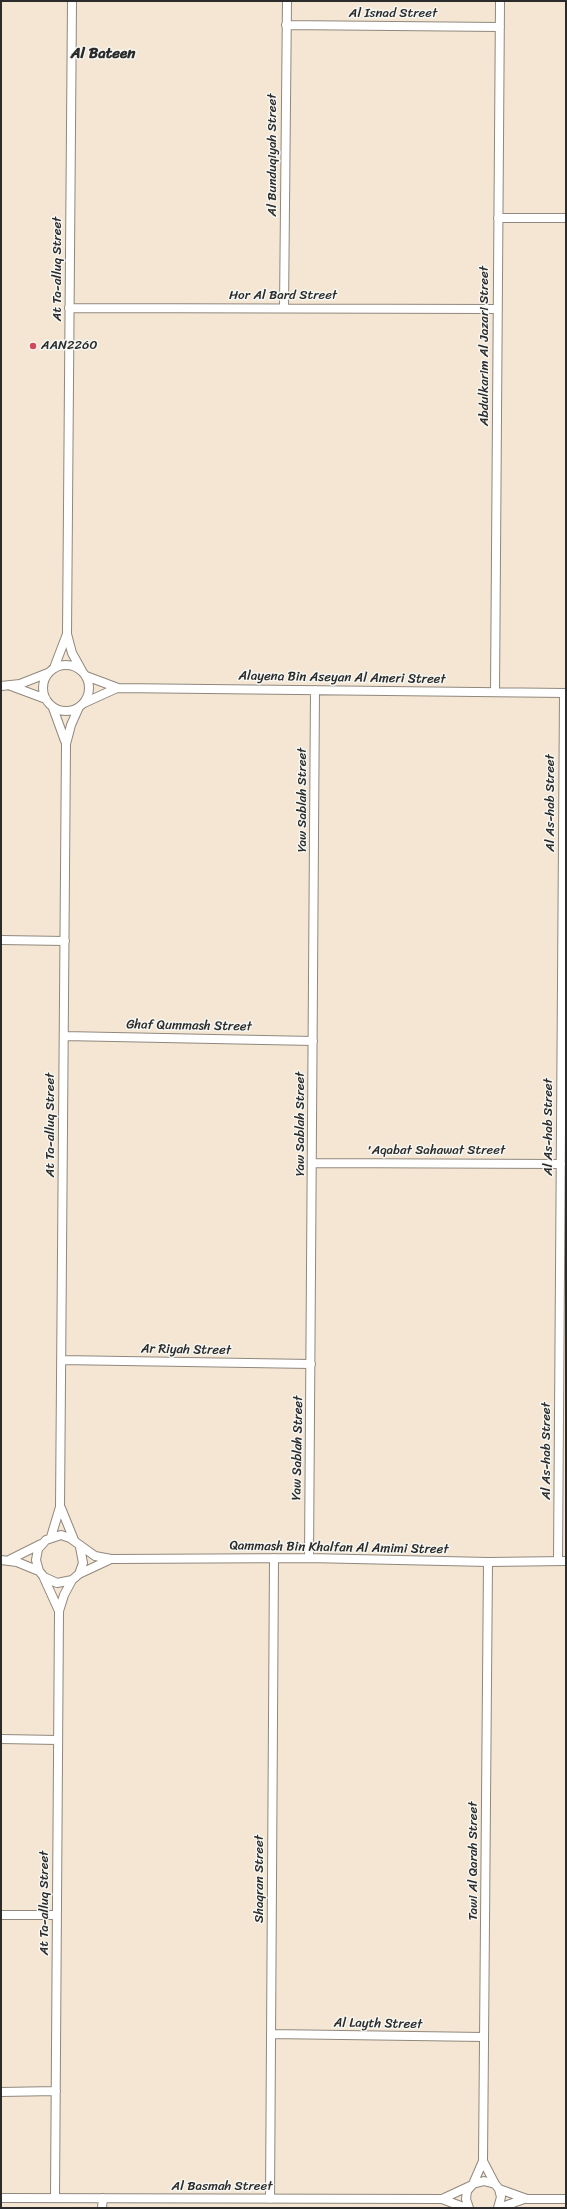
<!DOCTYPE html>
<style>
body{margin:0}
#map{position:relative;width:567px;height:2209px;overflow:hidden;background:#f4e6d2;font-family:Sriracha,sans-serif}
canvas{display:block}
.frame{position:absolute;inset:0;border:2px solid #2b2b2b;pointer-events:none}
</style>
<div id="map">
<canvas width="567" height="2209"></canvas>
<div class="frame"></div>
</div>
<script>
const c = document.querySelector('canvas').getContext('2d');
c.lineJoin = 'round';
function shape(rows) {
  const path = new Path2D();
  for (const r of rows) {
    if (r.length === 3) {
      path.moveTo(r[0] + r[2], r[1]);
      path.arc(r[0], r[1], r[2], 0, 2 * Math.PI);
      continue;
    }
    path.moveTo(r[0], r[1]);
    for (let i = 2; i < r.length; i += 2) path.lineTo(r[i], r[i + 1]);
  }
  return path;
}
function trace(path, color, width, dash) {
  c.strokeStyle = color;
  c.lineWidth = width;
  c.lineCap = dash ? 'butt' : 'round';
  c.setLineDash(dash || []);
  c.stroke(path);
}
function write(font, color, halo, rows, align = 'center') {
  c.font = font + ' Sriracha,sans-serif';
  c.lineWidth = 3;
  c.setLineDash([]);
  c.textBaseline = 'middle';
  c.strokeStyle = halo;
  c.fillStyle = color;
  for (const [text, x, y, turn = 0] of rows) {
    c.save();
    c.translate(x, y);
    c.rotate((+turn || 0) * Math.PI / 180);
    c.textAlign = isNaN(turn) ? turn : align;
    if (halo) c.strokeText(text, 0, 0);
    c.fillText(text, 0, 0);
    c.restore();
  }
}
const street = shape([
 [72,1,67,634,72,653,82,671],
 [286,25,500,27],
 [498,218,566,218],
 [69,308,497,309],
 [284,308,287,1],
 [66,688,23],
 [54,668,67,634],
 [86,676,118,688,566,693],
 [1,686,20,684,48,673],
 [11,686,46,699],
 [495,692,500,1],
 [84,703,117,688],
 [53,708,65,741],
 [1,940,65,941],
 [64,1036,313,1041],
 [312,1163,561,1164],
 [61,1360,311,1364],
 [61,1508,74,1540],
 [51,1537,60,1507,66,744,71,725,79,707],
 [80,1547,83,1563,79,1574,72,1580,57,1583,44,1577,39,1571,36,1560,38,1549,46,1540,61,1535,70,1538,95,1556,111,1559,309,1558,488,1562,566,1561],
 [309,1558,315,690],
 [1,1560,17,1562,39,1571],
 [9,1560,41,1544],
 [558,1561,564,693],
 [79,1574,109,1560],
 [44,1578,59,1611],
 [1,1739,58,1740],
 [1,1915,57,1915],
 [271,2034,484,2037],
 [1,2092,56,2091],
 [483,2161,495,2184],
 [473,2184,483,2161,488,1562],
 [499,2189,527,2199,566,2199],
 [55,2196,59,1611,64,1595,72,1580],
 [1,2198,442,2199,472,2185],
 [270,2199,274,1558],
 [442,2199,466,2208],
 [102,2208,103,2198],
 [469,2208,466,2199,467,2191,473,2184,484,2181,495,2184,499,2189,501,2197,498,2208],
 [499,2208,524,2199]
]);
trace(street, '#90887e', 10);
trace(street, '#fff', 8);
for (const [x, y, r, color] of [
 [33,346,4,"#d1495b"]
]) {
  const dot = new Path2D();
  dot.arc(x, y, r, 0, 2 * Math.PI);
  c.fillStyle = color;
  c.fill(dot);
  trace(dot, '#f6f6f2', 1.5);
}
write('13px', '#2b2b2b', '#f6f6f2', [
 ["Al Isnad Street",393,14],
 ["Al Bunduqiyah Street",273,155,-90],
 ["At Ta-alluq Street",58,269,-90],
 ["Hor Al Bard Street",283,296],
 ["Abdulkarim Al Jazari Street",485,346,-90],
 ["Alayena Bin Aseyan Al Ameri Street",342,678,1],
 ["Yaw Sablah Street",303,800,-90],
 ["Al As-hab Street",551,803,-90],
 ["Ghaf Qummash Street",189,1026,1],
 ["Yaw Sablah Street",301,1124,-90],
 ["At Ta-alluq Street",51,1125,-90],
 ["Al As-hab Street",549,1127,-90],
 ["'Aqabat Sahawat Street",436,1151],
 ["Ar Riyah Street",186,1350,1],
 ["Yaw Sablah Street",298,1448,-89],
 ["Al As-hab Street",547,1451,-90],
 ["Qammash Bin Khalfan Al Amimi Street",339,1548,1],
 ["Tawi Al Qarah Street",474,1861,-90],
 ["Shaqran Street",260,1879,-90],
 ["At Ta-alluq Street",45,1903,-90],
 ["Al Layth Street",378,2024,1],
 ["Al Basmah Street",222,2187]
]);
write('13px', '#2b2b2b', '#f6f6f2', [
 ["AAN2260",41,346]
], 'left');
write('bold 15px', '#2b2b2b', '#f6f6f2', [
 ["Al Bateen",103,54]
]);
</script>
